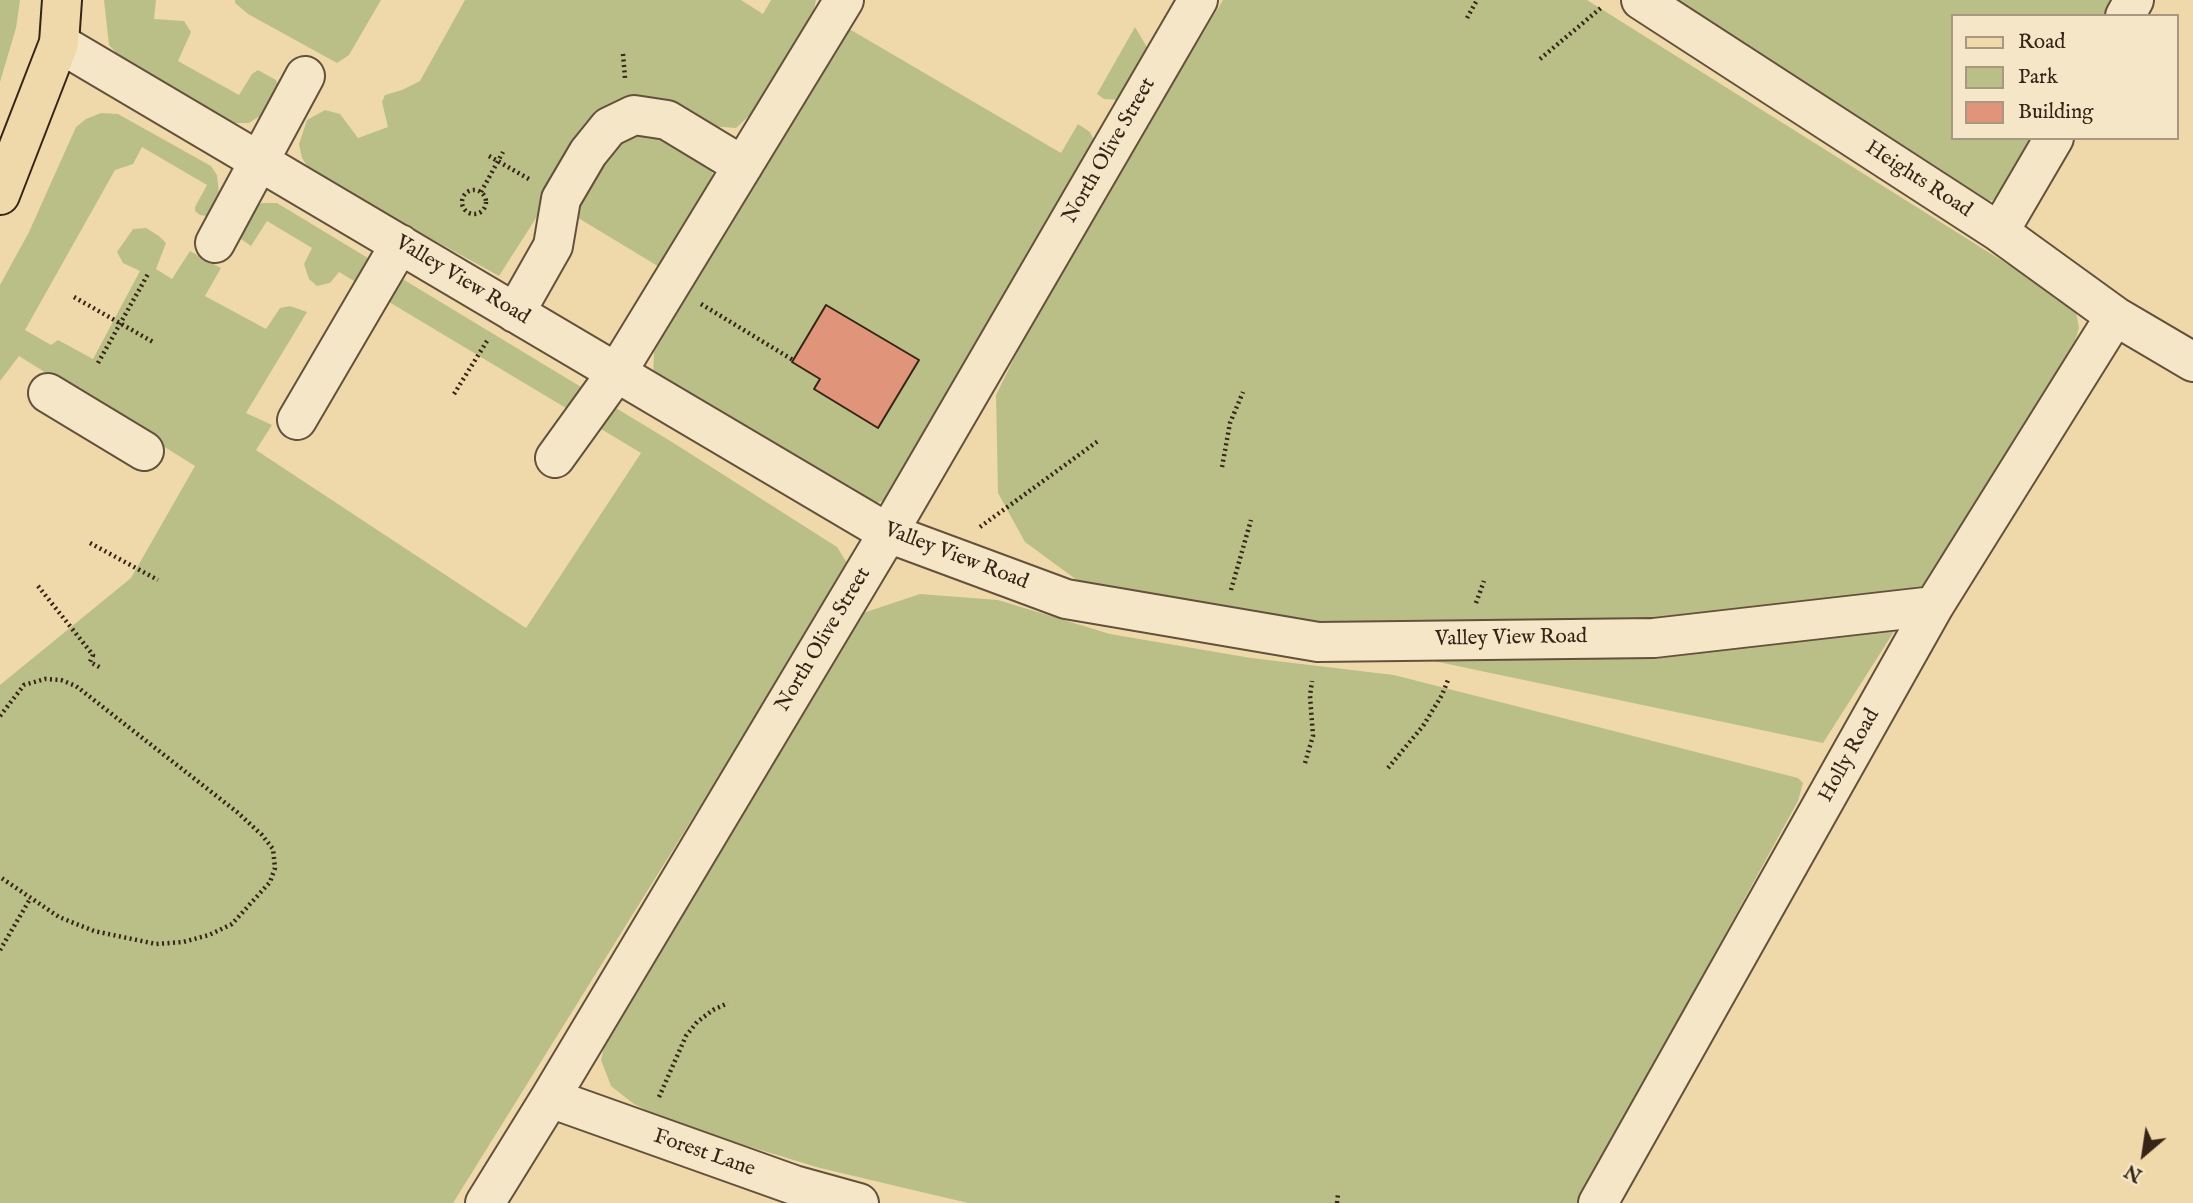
<!DOCTYPE html>
<style>
body{margin:0}
#map{position:relative;width:2193px;height:1203px;overflow:hidden;background:#efd9ab;font-family:"IM FELL English",serif}
canvas{display:block}
.legend{position:absolute;left:1951px;top:14px;width:228px;height:126px;box-sizing:border-box;background:#f5e6c8;border:2px solid #a99881;margin:0;padding:9px 12px;list-style:none;font-size:21px;color:#362417}
.legend li{display:flex;align-items:center;gap:14px;height:35px}
.legend b{width:35px;border:2px solid #a99881}
.north{position:absolute;left:2109px;top:1119px;width:70px;height:70px;-webkit-text-stroke:5px #f5e6c8;paint-order:stroke;rotate:209deg;font-size:19px;font-weight:700;line-height:28px;text-align:center;color:#362417}
.north::after{content:'';display:block;margin:auto;width:24px;height:32px;background:#362417;clip-path:polygon(50% 0,100% 100%,50% 72%,0 100%)}
</style>
<div id="map">
<canvas width="2193" height="1203"></canvas>
<ul class="legend">
<li><b style="height:9px;background:#efd9ab"></b>Road</li>
<li><b style="height:19px;background:#babf88"></b>Park</li>
<li><b style="height:19px;background:#e0957b"></b>Building</li>
</ul>
<div class="north">N</div>
</div>
<script>
const c = document.querySelector('canvas').getContext('2d');
c.lineJoin = 'round';
function fill(path, color) {
  c.fillStyle = color;
  c.fill(path, 'evenodd');
}
function shape(rows) {
  const path = new Path2D();
  for (const r of rows) {
    if (r.length === 3) {
      path.moveTo(r[0] + r[2], r[1]);
      path.arc(r[0], r[1], r[2], 0, 2 * Math.PI);
      continue;
    }
    path.moveTo(r[0], r[1]);
    for (let i = 2; i < r.length; i += 2) path.lineTo(r[i], r[i + 1]);
  }
  return path;
}
function trace(path, color, width, dash) {
  c.strokeStyle = color;
  c.lineWidth = width;
  c.lineCap = dash ? 'butt' : 'round';
  c.setLineDash(dash || []);
  c.stroke(path);
}
function write(font, color, halo, rows, align = 'center') {
  c.font = font + ' "IM FELL English",serif';
  c.lineWidth = 7;
  c.setLineDash([]);
  c.textBaseline = 'middle';
  c.strokeStyle = halo;
  c.fillStyle = color;
  for (const [text, x, y, turn = 0] of rows) {
    c.save();
    c.translate(x, y);
    c.rotate((+turn || 0) * Math.PI / 180);
    c.textAlign = isNaN(turn) ? turn : align;
    if (halo) c.strokeText(text, 0, 0);
    c.fillText(text, 0, 0);
    c.restore();
  }
}
fill(shape([
 [0,0,20,0,16,28,0,82],
 [104,0,156,0,154,19,184,21,191,32,178,61,239,95,252,74,258,70,276,80,279,88,266,112,249,123,227,123,126,63,109,45],
 [235,0,381,0,349,55,337,63,248,14,235,3],
 [465,0,741,0,763,14,771,0,816,0,813,15,767,91,750,115,736,128,600,118,499,276,312,173,302,158,299,144,307,120,325,110,340,114,358,138,388,127,382,102,385,95,402,90,420,81],
 [1223,0,1587,0,2055,294,2076,312,2079,328,2071,354,1823,743,1201,612,1081,583,1025,542,998,493,996,395,1046,294],
 [1660,0,2119,0,2110,16,1953,16,1953,138,2036,138,2008,185,1995,200,1980,202],
 [1135,27,1148,49,1121,100,1104,99,1097,94],
 [851,30,1061,153,1078,124,1090,132,1094,140,1094,149,897,495,877,503,859,502,653,378,654,352,773,133,841,33],
 [101,113,118,114,211,166,217,175,219,194,207,216,200,215,195,211,195,207,207,185,142,147,133,164,115,170,25,330,51,345,58,340,93,359,140,271,123,263,117,252,133,229,146,228,159,236,166,243,156,269,172,279,190,251,221,268,205,296,266,329,280,308,290,306,307,312,246,413,272,425,256,450,526,628,641,453,339,272,330,283,317,286,309,279,304,264,312,248,267,221,251,246,241,239,238,224,246,212,262,203,277,203,672,442,837,547,847,563,841,580,453,1203,0,1203,0,685,131,578,195,466,19,356,0,381,0,285,29,232,76,127,86,119],
 [628,128,672,142,710,169,717,181,661,268,575,216,593,154],
 [920,594,998,600,1110,634,1251,658,1394,675,1798,778,1803,783,1798,801,1578,1203,968,1203,820,1168,668,1122,634,1104,611,1086,601,1060,608,1028,860,614]
]), '#babf88');
const building = shape([
 [826,305,919,360,878,428,814,389,820,379,792,362,826,305]
]);
fill(building, '#e0957b');
trace(building, '#362417', 2);
const minor = shape([
 [1641,0,1999,232,2115,316,2193,362],
 [2125,16,2134,0],
 [59,43,888,533,1066,599,1318,642,1654,638,1934,606],
 [1999,232,2054,138],
 [215,243,305,76],
 [515,313,553,246,561,199,588,153,609,127,634,115,667,120,743,166],
 [48,393,144,451],
 [297,420,400,244],
 [555,458,617,372,844,0],
 [550,1098,794,1185,859,1203],
 [485,1203,550,1098,888,533,1198,0],
 [1598,1203,1934,606,2115,316]
]);
const major = shape([
 [0,195,59,43,62,0]
]);
trace(minor, '#64513c', 42);
trace(major, '#362417', 42);
trace(shape([
 [1467,18,1477,0],
 [623,54,625,78],
 [1540,59,1602,7],
 [489,156,529,179],
 [474,202,12],
 [481,192,503,152],
 [74,297,153,342],
 [701,304,793,360],
 [98,363,148,274],
 [454,394,487,341],
 [1222,467,1230,423,1243,392],
 [980,527,1098,441],
 [90,543,158,580],
 [38,586,93,655,90,662,101,668],
 [1231,590,1251,520],
 [1476,603,1484,581],
 [0,716,24,685,45,679,61,680,76,686,237,812,262,835,273,849,275,868,270,882,232,924,209,935,183,942,156,944,94,931,59,917,0,877],
 [1305,763,1313,736,1310,696,1312,681],
 [1388,768,1423,726,1442,695,1448,680],
 [0,950,30,899],
 [659,1097,686,1036,697,1022,713,1010,728,1003],
 [1337,1203,1338,1194]
]), '#362417', 4.5, [2, 3.5]);
trace(minor, '#f5e6c8', 38);
trace(major, '#efd9ab', 38);
write('21px', '#362417', '#f5e6c8', [
 ["North Olive Street",1110,151,-60],
 ["Heights Road",1918,180,33],
 ["Valley View Road",462,281,31],
 ["Valley View Road",956,557,21],
 ["Valley View Road",1511,639,-1],
 ["North Olive Street",824,640,-59],
 ["Holly Road",1850,756,-61],
 ["Forest Lane",704,1154,19]
]);
</script>
